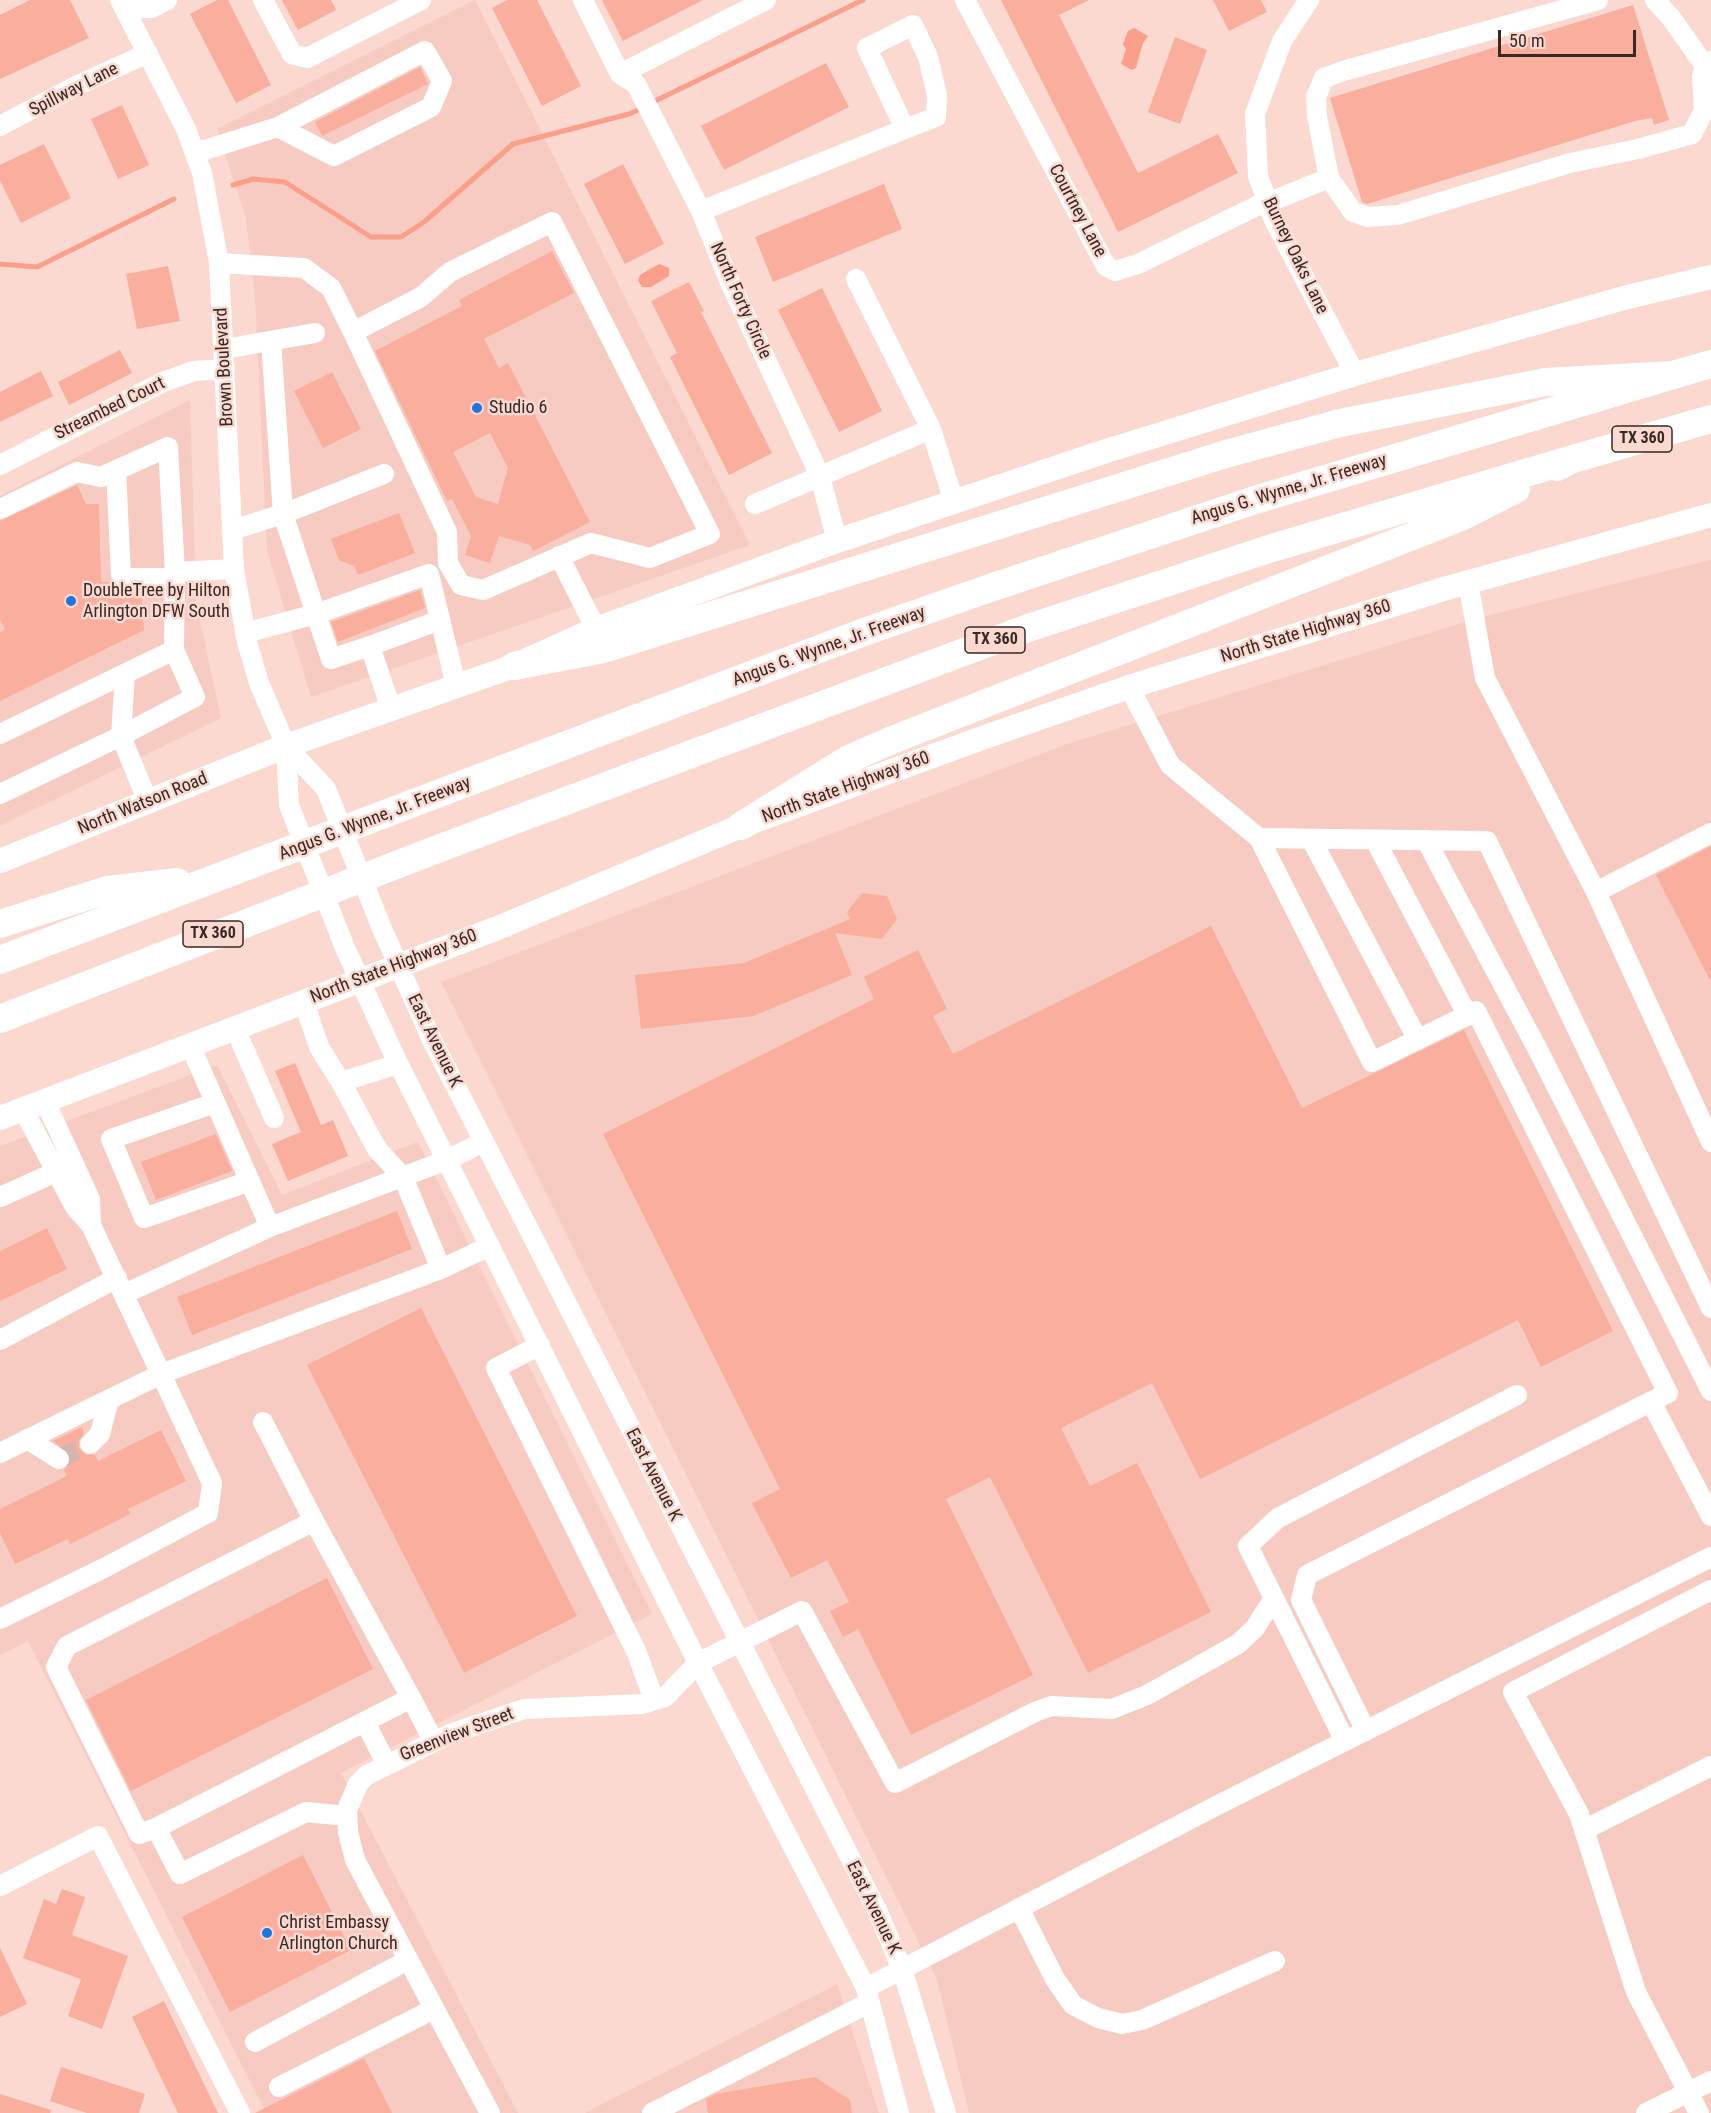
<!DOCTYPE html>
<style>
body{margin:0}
#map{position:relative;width:1711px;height:2113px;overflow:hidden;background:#fbd8d0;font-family:"Roboto Condensed",sans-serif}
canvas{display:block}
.scale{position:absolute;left:1498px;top:30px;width:138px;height:27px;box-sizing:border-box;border:3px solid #362926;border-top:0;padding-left:8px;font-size:18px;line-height:21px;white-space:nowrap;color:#362926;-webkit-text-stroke:4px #fbd8d0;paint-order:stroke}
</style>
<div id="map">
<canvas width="1711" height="2113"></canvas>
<div class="scale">50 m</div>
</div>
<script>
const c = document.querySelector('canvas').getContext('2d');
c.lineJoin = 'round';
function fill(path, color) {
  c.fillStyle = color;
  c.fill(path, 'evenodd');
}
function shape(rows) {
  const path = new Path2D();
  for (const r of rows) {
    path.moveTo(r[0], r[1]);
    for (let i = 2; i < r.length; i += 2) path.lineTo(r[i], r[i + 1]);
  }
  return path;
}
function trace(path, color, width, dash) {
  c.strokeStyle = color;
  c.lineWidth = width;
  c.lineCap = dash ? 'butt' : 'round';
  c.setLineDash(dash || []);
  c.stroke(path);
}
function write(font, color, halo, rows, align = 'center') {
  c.font = font + ' "Roboto Condensed",sans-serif';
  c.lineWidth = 5;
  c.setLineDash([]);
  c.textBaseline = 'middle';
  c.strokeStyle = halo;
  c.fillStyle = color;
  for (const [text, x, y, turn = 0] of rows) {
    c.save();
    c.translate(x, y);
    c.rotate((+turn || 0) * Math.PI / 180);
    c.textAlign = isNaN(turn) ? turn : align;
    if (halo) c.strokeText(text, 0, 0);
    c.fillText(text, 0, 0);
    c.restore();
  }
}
fill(shape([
 [475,0,750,545,311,697,267,550,255,296,246,218,217,129],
 [190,400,196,603,221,718,0,826,0,496],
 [1711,560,1711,2113,969,2113,937,1979,441,982,1070,743,1475,619],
 [217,1065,282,1195,418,1142,652,1614,341,1773,518,2113,266,2113,28,1641,0,1655,0,1146],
 [837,1984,879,2113,585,2113]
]), '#f7cbc2');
fill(shape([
 [1134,28,1148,36,1143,43,1136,68,1132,70,1121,64,1126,49,1123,44,1128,31],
 [659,264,669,268,669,276,651,287,642,287,638,280,640,275]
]), '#fb9f8b');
trace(shape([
 [651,103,863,0],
 [233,185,253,179,285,182,371,237,401,237,424,222,513,144,629,114,643,108],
 [0,264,37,267,174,199]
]), '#fb9f8b', 5);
fill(shape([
 [30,0,70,0,89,38,0,79,0,15],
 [217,0,228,0,271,85,236,103,190,14],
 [282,0,331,0,336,10,298,30],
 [507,0,537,0,581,86,542,106,492,8],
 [602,0,703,0,623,41],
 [1001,0,1089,0,1059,15,1138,173,1218,134,1238,173,1118,232],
 [1213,0,1261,0,1267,12,1229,31],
 [1633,5,1669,120,1654,125,1652,118,1635,121,1367,204,1362,202,1330,98],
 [1175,37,1207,50,1180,124,1148,112],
 [826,63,849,107,724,170,701,126],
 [420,67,428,84,322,136,315,122],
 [122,105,149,165,118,179,91,119],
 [44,144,71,198,21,223,0,181,0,165],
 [623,164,664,244,625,264,584,184],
 [884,184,902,229,773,282,755,237],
 [552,251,574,293,484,339,499,368,508,363,590,522,533,551,530,545,499,536,490,563,465,555,471,536,452,499,447,501,375,351,462,306,459,300],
 [490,433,508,468,498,504,476,497,453,452],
 [168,266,180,321,137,329,126,274],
 [689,282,704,311,701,312,772,453,729,475,670,357,677,353,651,301],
 [822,288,882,411,839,432,778,310],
 [120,350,132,373,69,405,58,382],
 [41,371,53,396,0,422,0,392],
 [332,372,361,429,323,448,294,391],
 [77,485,86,504,99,504,101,582,111,582,122,590,141,590,144,630,0,701,0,632,5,629,0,619,0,521],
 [399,513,415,553,358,575,354,566,339,560,331,539],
 [420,590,425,608,338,642,331,622],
 [1711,846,1711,982,1656,875],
 [862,893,887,896,897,919,882,939,835,933,852,975,753,1016,641,1029,635,975,744,963,850,919,847,912],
 [1211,926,1302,1108,1464,1030,1613,1331,1541,1367,1518,1320,1200,1479,1152,1383,1061,1428,1090,1486,1137,1463,1211,1612,1088,1673,990,1477,946,1499,1033,1675,911,1735,858,1629,843,1637,830,1611,849,1602,827,1560,791,1578,752,1503,780,1489,603,1134,874,999,864,977,918,950,947,1009,933,1016,953,1054],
 [295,1063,321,1125,333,1120,348,1156,288,1181,272,1144,301,1132,275,1071],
 [216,1134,232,1171,156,1200,141,1162],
 [397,1211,412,1249,192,1335,177,1297],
 [47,1228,67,1269,0,1301,0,1251],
 [421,1308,577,1616,464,1673,307,1365],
 [82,1427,84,1433,79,1440,79,1448,86,1455,95,1455,98,1461,161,1430,186,1481,128,1509,130,1514,70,1544,68,1539,15,1564,0,1533,0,1509,67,1476,64,1470,69,1465,70,1454,53,1441],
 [327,1578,373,1669,131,1791,86,1700],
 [303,1855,351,1950,230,2012,182,1917],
 [62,1889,85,1897,72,1935,128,1956,102,2029,68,2016,81,1979,23,1958,44,1899,56,1904],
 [0,1948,27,2004,0,2017],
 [164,2001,218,2113,178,2113,132,2017],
 [364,2058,392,2113,255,2113,307,2087],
 [61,2067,145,2094,139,2113,87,2113,50,2101],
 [815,2077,850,2100,852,2113,708,2113,706,2099,716,2094],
 [0,2094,51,2110,50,2113,0,2113]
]), '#f9ae9e');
trace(shape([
 [59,1459,90,1444]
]), '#d4b5ae', 20, [20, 10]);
trace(shape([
 [120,0,186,129,202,173,219,263,234,569,247,642,259,683,286,746,326,789,383,931,432,1040,877,1910,902,1969,946,2113],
 [129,0,125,9,151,8,167,0],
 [263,0,292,54,307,58,421,0],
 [583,0,620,74,766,0],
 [965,0,1106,266,1115,271,1138,264,1267,201],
 [1309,0,1282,41,1255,114,1258,176,1273,218,1355,374],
 [1655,0,1672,19,1705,66],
 [620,74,636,84,701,211,729,280,820,476,837,541],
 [0,126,78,85,148,53],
 [195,153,278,127,334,156,431,107,442,81,425,51,278,127],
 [1329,178,1317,116,1316,97,1324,78,1343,71,1598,0],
 [1267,203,1329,178,1353,212,1368,217,1398,215,1570,163,1638,149,1692,134,1704,111,1702,77,1705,66,1711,61],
 [701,211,905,129,936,117,937,95,928,57,913,25,867,48,905,129],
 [552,222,710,534,650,558,591,543,483,590,461,585,448,563,447,532,353,332,421,297,450,272,552,222],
 [219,263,304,268,331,288,353,332],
 [856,279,931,429,954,502],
 [271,341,283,514,316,614,429,574,456,685],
 [224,349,315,333],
 [0,465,163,382,194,371,225,369],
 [116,470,121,575,123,578,175,578],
 [755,504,931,429],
 [0,509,77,472,101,477,168,447,175,572,174,650,0,734],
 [232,530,283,514,384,474],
 [559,556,596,629],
 [175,572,234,569],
 [1468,582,1485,678,1596,892,1711,1142],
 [245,633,316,614,331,659,370,646],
 [125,674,121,736,148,802],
 [1129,687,1170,765,1259,838,1372,1062,1476,1011,1668,1393,1307,1575,1301,1600,1366,1731],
 [391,709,370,646,440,620],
 [286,746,289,805,345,948,396,1059,698,1663,866,1988,899,2113],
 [0,794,121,736,195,697,174,650],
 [1259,838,1487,841,1711,1308],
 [1311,839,1418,1040],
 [1375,840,1468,1016],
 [1426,840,1538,1050,1711,1391],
 [1596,892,1711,833],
 [304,1002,319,1047,341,1082,398,1064],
 [235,1028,274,1118],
 [190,1045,270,1227,447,1160,483,1142],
 [341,1082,377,1149,403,1177,441,1269,490,1246],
 [45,1101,90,1199,91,1225],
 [215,1103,111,1139,144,1218,250,1181],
 [23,1109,75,1207,91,1225,161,1374,441,1269],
 [0,1197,56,1172],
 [124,1294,270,1227],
 [0,1340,117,1278],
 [540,1345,496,1368,637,1653,654,1700],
 [1651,1402,1711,1516],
 [263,1422,314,1521],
 [27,1439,59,1459],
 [90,1444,100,1434,109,1399],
 [0,1453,161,1374,212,1483,208,1513,104,1568,0,1619],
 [411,1698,156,1828,139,1834,56,1667,67,1646,314,1521,411,1698,434,1742],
 [365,1722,386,1763],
 [1345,1741,1248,1546,1278,1518,1517,1395],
 [156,1828,180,1874,306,1812,347,1816],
 [1584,1830,1711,1766],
 [0,1886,98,1836,240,2113],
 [1019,1908,1055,1979,1073,2005,1098,2018,1122,2024,1142,2020,1275,1961],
 [866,1988,1214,1807,1711,1557],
 [255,2042,408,1960],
 [279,2087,434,2009],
 [490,2113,355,1860,348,1832,347,1810,358,1784,367,1775,450,1734,524,1709,643,1704,665,1697,698,1663,802,1611,895,1783,1037,1711,1052,1706,1112,1709,1147,1695,1238,1644,1255,1628,1274,1598],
 [652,2113,869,2003],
 [1646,2113,1711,2081],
 [1699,2113,1636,1992,1579,1814,1513,1692,1711,1590]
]), '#fff', 20);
trace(shape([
 [0,861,286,746,514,666,596,629,837,541,1103,452,1355,374,1624,298,1711,277],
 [0,1118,500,927,741,826,982,738,1129,687,1447,588,1711,515]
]), '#fff', 24);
trace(shape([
 [1557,467,1573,459,1711,419],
 [514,666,604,649,1226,454,1340,423,1545,382,1673,375,1711,364],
 [741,826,849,759,892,740,1461,517,1516,489],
 [0,924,107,890,177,882],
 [0,960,864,632,990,588,1255,500,1673,375],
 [0,1019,427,853,1028,628,1272,548,1573,459]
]), '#fff', 28);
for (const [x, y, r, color] of [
 [477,408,6,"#1b76df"],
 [71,601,6,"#1b76df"],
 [267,1933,6,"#1b76df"]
]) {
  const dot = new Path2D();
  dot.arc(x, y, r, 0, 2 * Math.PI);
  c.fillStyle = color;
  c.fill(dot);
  trace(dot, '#fbd8d0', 2);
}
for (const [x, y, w] of [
 [1642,439,60],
 [995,640,60],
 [213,934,60]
]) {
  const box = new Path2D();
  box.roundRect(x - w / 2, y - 13, w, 26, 4.5);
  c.fillStyle = '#fbd8d0';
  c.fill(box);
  trace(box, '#362926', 1.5);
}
write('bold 16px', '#362926', null, [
 ["TX 360",1642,439],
 ["TX 360",995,640],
 ["TX 360",213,934]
]);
write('18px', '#362926', '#fbd8d0', [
 ["Spillway Lane",74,90,-27],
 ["Courtney Lane",1077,211,62],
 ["Burney Oaks Lane",1295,256,64],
 ["North Forty Circle",740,301,66],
 ["Brown Boulevard",225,367,-93],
 ["Streambed Court",110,409,-26],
 ["Angus G. Wynne, Jr. Freeway",1289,490,-17],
 ["North State Highway 360",1306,632,-17],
 ["Angus G. Wynne, Jr. Freeway",829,647,-20],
 ["North State Highway 360",846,788,-20],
 ["North Watson Road",143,804,-22],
 ["Angus G. Wynne, Jr. Freeway",375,819,-21],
 ["North State Highway 360",394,967,-21],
 ["East Avenue K",434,1041,64],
 ["East Avenue K",653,1475,63],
 ["Greenview Street",457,1735,-21],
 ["East Avenue K",873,1908,64]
]);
write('18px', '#362926', '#fbd8d0', [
 ["Studio 6",489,408],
 ["DoubleTree by Hilton",83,591],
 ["Arlington DFW South",83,612],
 ["Christ Embassy",279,1923],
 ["Arlington Church",279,1944]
], 'left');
</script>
